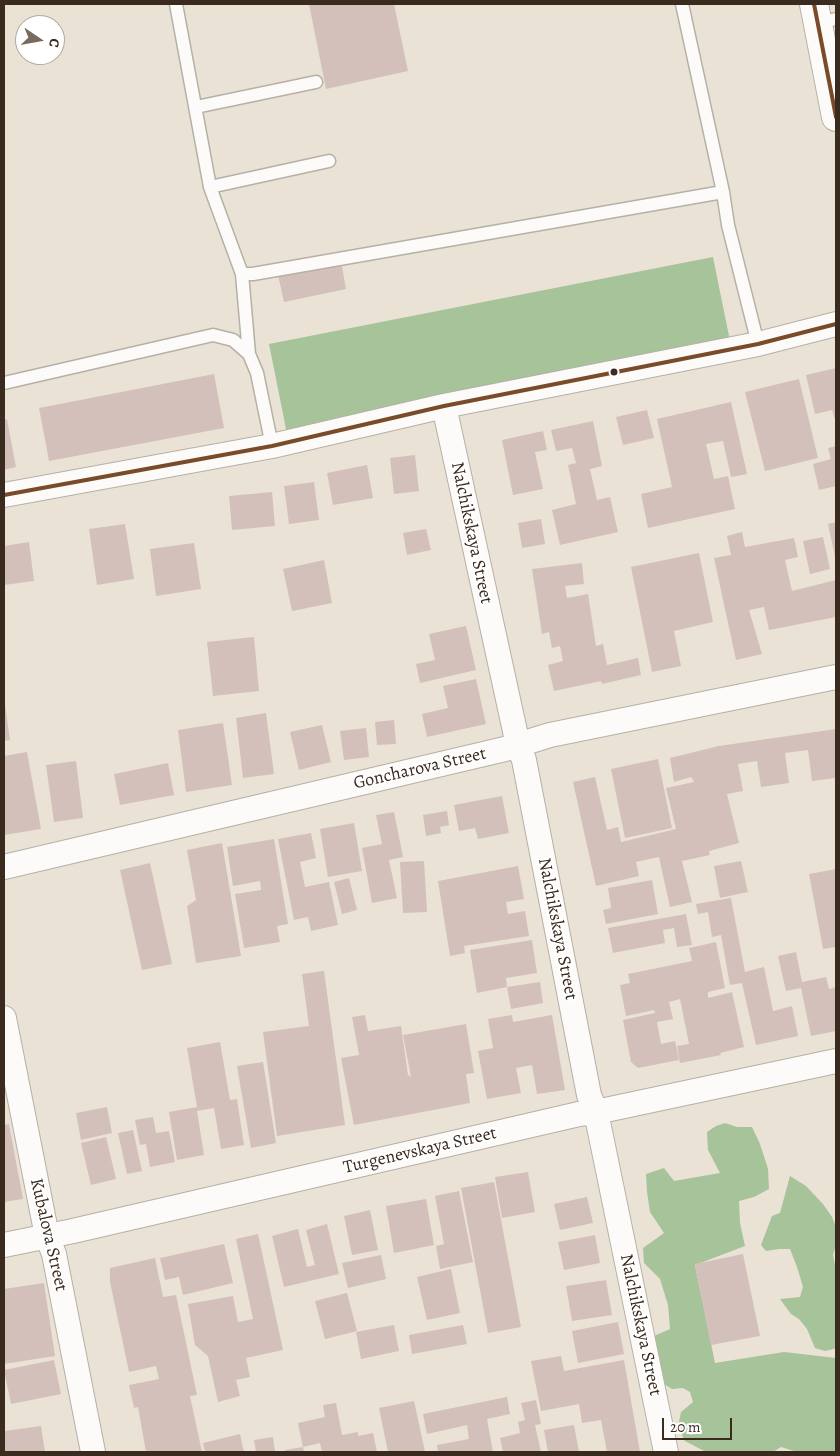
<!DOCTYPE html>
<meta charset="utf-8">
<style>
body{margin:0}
#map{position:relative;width:840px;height:1456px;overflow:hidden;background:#eae2d5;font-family:Alegreya,serif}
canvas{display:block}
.frame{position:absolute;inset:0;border:5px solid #3b2a1e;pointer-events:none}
.north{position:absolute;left:15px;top:15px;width:50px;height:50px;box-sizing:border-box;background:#fff;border:1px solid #b1aaa5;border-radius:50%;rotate:102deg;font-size:14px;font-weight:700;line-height:20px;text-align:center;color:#3b2a1e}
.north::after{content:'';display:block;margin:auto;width:18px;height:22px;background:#786a5e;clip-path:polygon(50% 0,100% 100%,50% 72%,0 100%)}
.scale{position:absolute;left:662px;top:1418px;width:70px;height:22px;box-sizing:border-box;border:2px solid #3b2a1e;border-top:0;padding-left:6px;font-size:15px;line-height:18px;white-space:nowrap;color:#3b2a1e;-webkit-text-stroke:4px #fff;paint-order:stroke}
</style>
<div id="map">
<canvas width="840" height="1456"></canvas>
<div class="frame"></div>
<div class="north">С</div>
<div class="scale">20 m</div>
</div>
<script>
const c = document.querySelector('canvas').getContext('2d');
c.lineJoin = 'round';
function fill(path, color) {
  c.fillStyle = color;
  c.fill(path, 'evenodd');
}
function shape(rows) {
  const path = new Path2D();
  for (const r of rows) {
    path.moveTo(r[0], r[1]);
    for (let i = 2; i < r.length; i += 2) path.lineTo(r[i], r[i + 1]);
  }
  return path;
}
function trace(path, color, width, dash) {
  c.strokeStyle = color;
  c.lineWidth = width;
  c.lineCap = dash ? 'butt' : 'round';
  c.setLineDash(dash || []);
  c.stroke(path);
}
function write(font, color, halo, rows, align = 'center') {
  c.font = font + ' Alegreya,serif';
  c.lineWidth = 4;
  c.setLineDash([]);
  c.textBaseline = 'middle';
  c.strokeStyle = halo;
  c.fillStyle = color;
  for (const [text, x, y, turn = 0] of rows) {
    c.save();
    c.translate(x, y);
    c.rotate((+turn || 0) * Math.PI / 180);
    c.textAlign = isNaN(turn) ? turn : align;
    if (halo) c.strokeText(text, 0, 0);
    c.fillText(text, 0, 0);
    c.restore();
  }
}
fill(shape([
 [713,257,732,351,288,439,269,344],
 [725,1123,737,1127,752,1127,760,1144,768,1169,769,1189,754,1197,739,1201,740,1223,745,1246,695,1265,715,1363,784,1352,836,1358,836,1450,833,1452,797,1452,781,1447,773,1452,706,1452,685,1441,678,1427,681,1412,693,1402,690,1392,683,1388,672,1389,656,1379,654,1336,670,1329,668,1305,660,1279,644,1263,643,1248,664,1233,650,1212,647,1192,646,1174,664,1168,674,1181,720,1173,708,1150,707,1132,716,1126],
 [790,1176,806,1186,823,1204,832,1217,836,1227,836,1245,833,1255,836,1269,836,1348,834,1349,825,1351,815,1348,807,1329,799,1319,791,1314,780,1299,800,1297,803,1287,797,1267,790,1249,779,1249,766,1251,761,1245,772,1216,780,1213]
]), '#a6c39a');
fill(shape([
 [309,4,394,4,408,71,326,89],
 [341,261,346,289,284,302,278,275],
 [836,368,836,423,832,410,815,414,806,375],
 [214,374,224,428,49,461,39,408],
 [799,379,818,458,765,471,745,392],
 [731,402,747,474,731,477,723,441,706,444,714,479,728,476,735,509,648,528,641,494,672,487,657,419],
 [647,410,654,438,623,445,616,417],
 [7,419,16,467,4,470,4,420],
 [593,421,602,466,590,469,597,500,610,497,618,532,560,545,552,510,576,504,568,465,576,463,572,448,556,451,551,430],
 [543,431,547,450,535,452,543,489,513,495,502,440],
 [836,446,836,486,819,490,813,464,831,459,828,448],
 [415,455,419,491,394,494,390,458],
 [367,465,373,498,333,505,327,473],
 [314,482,319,520,289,524,284,486],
 [272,492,275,526,232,530,229,496],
 [541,519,545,544,522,548,518,523],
 [836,522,836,557,835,557,828,524],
 [125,524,134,579,97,585,89,529],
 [426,529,431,550,407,555,403,533],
 [742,532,745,547,794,538,798,557,785,560,792,591,836,580,836,617,769,630,764,607,749,610,762,654,736,660,714,558,731,555,727,536],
 [823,537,830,569,810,574,803,541],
 [29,542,34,581,4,585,4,546],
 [194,543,201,589,156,596,150,549],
 [699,553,713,622,674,631,681,666,652,672,631,567],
 [324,560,332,603,292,611,283,569],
 [582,563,584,584,565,586,567,598,588,594,596,646,603,644,607,665,638,658,641,675,602,684,601,681,554,691,548,665,563,661,560,646,552,648,549,632,542,634,532,569],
 [466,626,476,670,420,683,416,664,435,660,429,634],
 [254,637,259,691,213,696,207,642],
 [476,679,486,724,427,737,422,714,448,708,443,686],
 [4,704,5,704,10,740,4,741],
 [266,713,274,774,243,778,236,718],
 [394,720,396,744,377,745,375,722],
 [223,723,232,785,186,792,178,730],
 [322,725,331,762,299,770,290,732],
 [366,728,369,757,344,760,340,731],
 [836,729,836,778,812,781,808,750,785,753,789,783,761,787,757,761,738,764,743,791,727,794,739,843,709,851,710,855,682,861,692,902,670,907,659,857,636,862,639,876,596,886,573,782,595,777,607,830,618,827,621,842,676,829,666,788,694,782,691,777,674,782,670,758,719,746],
 [27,752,41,829,4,835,4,756],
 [658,759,672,828,625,838,611,769],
 [76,761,83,818,54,822,46,765],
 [168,763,174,795,120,805,114,774],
 [502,796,509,833,478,839,475,828,459,831,454,805],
 [447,811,449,825,440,827,441,833,426,836,423,815],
 [394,812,403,857,389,860,397,898,372,903,362,848,382,844,376,815],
 [354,823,362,871,328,877,320,829],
 [311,833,316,858,300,862,305,887,329,882,338,925,311,931,308,917,294,920,278,839],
 [274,839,288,924,277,926,280,942,244,948,235,894,261,890,260,881,233,886,227,847],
 [222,843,241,956,196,963,187,906,196,900,187,850],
 [424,861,427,912,403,913,400,862],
 [741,861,748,892,720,898,714,866],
 [150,863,172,964,142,970,120,870],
 [518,866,524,899,506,902,508,914,525,911,529,936,464,946,465,953,450,956,438,881],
 [836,869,836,947,823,949,809,874],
 [349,878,357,910,342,914,334,882],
 [652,880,658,914,606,924,603,910,611,908,608,888],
 [731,898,745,972,764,967,773,1011,792,1006,798,1036,756,1045,742,983,730,985,721,935,712,937,708,912,698,914,696,904],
 [686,914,692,945,677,947,674,928,663,930,665,943,613,953,608,928],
 [532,940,537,973,506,978,507,987,477,993,470,950],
 [716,942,725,988,708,992,708,998,732,992,744,1047,720,1053,721,1055,680,1063,677,1046,689,1044,680,999,669,1002,673,1019,657,1022,661,1044,675,1041,679,1060,638,1068,631,1062,623,1020,655,1013,654,1010,626,1016,620,985,630,983,628,974,692,961,689,948],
 [796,952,802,982,826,977,829,989,836,987,836,1031,811,1036,801,988,786,991,778,956],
 [324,971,345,1125,277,1136,263,1032,309,1026,302,974],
 [540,982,543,1003,511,1009,507,987],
 [365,1015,368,1031,401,1026,408,1075,411,1077,403,1035,466,1024,474,1073,466,1074,470,1103,354,1125,341,1058,359,1055,352,1017],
 [512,1015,513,1022,552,1015,565,1090,537,1094,532,1065,516,1068,521,1093,487,1099,478,1051,493,1048,488,1019],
 [220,1042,230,1100,237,1099,244,1145,221,1149,214,1108,197,1111,204,1155,177,1160,169,1112,197,1107,187,1048],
 [263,1062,276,1143,251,1148,237,1066],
 [107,1107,112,1133,81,1140,76,1113],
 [153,1117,156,1133,169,1131,175,1162,150,1167,146,1144,140,1145,135,1120],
 [9,1124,23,1199,4,1202,4,1125],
 [133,1130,142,1171,127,1174,118,1133],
 [106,1137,116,1179,91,1185,81,1143],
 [528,1172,535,1212,502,1218,495,1177],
 [494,1182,521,1327,488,1333,461,1188],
 [459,1191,473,1262,440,1269,436,1246,444,1244,435,1196],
 [587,1197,593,1223,560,1230,554,1204],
 [426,1199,434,1245,394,1253,386,1206],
 [370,1210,378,1250,352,1255,344,1216],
 [327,1224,339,1274,284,1287,272,1236,298,1229,307,1267,315,1265,306,1230],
 [258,1234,283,1350,246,1358,250,1377,236,1380,240,1396,218,1402,208,1356,195,1345,188,1304,233,1296,238,1322,253,1319,236,1239],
 [595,1235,600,1263,564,1270,558,1242],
 [224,1244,233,1283,183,1295,179,1277,165,1280,160,1258],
 [743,1254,760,1336,711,1345,695,1264],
 [381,1255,386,1279,348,1288,342,1263],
 [155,1258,163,1297,176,1295,197,1395,190,1396,202,1452,146,1452,138,1407,134,1408,129,1385,159,1379,156,1366,129,1372,110,1282,110,1268],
 [451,1269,460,1313,427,1320,417,1277],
 [606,1280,612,1315,572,1321,566,1286],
 [44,1283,55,1356,4,1364,4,1289],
 [347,1293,357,1331,325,1339,315,1301],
 [618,1322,624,1354,578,1363,572,1331],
 [394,1325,399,1351,361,1359,356,1332],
 [463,1325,467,1344,412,1354,409,1335],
 [561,1356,564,1371,624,1360,640,1452,607,1452,601,1420,582,1423,579,1404,541,1411,531,1361],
 [54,1360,61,1394,11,1404,4,1370],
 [507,1397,510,1414,487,1419,493,1452,438,1452,437,1445,469,1439,467,1425,427,1434,423,1414],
 [536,1400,541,1424,535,1425,541,1452,503,1452,500,1438,520,1433,518,1422,525,1420,521,1403],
 [414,1401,425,1452,388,1452,379,1408],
 [336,1403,342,1435,358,1432,358,1436,373,1433,377,1452,322,1452,320,1443,303,1447,304,1452,285,1452,285,1450,303,1447,298,1423,325,1417,323,1405],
 [574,1425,579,1452,548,1452,544,1430],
 [41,1426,45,1452,4,1452,4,1431],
 [240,1434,244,1452,205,1452,203,1443],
 [273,1437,275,1452,256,1452,254,1440]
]), '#d4c0ba');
const lane = shape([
 [176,4,210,187,242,274,253,274,723,192],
 [682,4,723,192,728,225,758,344],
 [818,23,836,19],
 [196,107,316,82],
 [210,187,329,161],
 [242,274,249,354],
 [4,383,213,335,233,340,249,354,257,373,272,446]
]);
const street = shape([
 [444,406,518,745,524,760,589,1095,596,1112,666,1452],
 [4,495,272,446,444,406,758,344,836,324],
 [4,867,505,749,550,735,836,677],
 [4,1018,47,1236,54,1254,93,1452],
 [4,1245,73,1231,579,1114,596,1112,836,1061]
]);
const secondary = shape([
 [814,4,836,117]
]);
trace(lane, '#b6b0a6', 15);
trace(street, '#b6b0a6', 26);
trace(secondary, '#b6b0a6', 30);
trace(lane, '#fcfbf9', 12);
trace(street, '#fcfbf9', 24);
trace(secondary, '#fcfbf9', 28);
trace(shape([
 [814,4,836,117],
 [4,495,272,446,444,406,758,344,836,324]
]), '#7a4b2a', 4);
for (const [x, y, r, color] of [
 [614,372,4.5,"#3b2a1e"]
]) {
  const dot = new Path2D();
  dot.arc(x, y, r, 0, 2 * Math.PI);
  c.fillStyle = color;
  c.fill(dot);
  trace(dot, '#fff', 2);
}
write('18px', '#3b2a1e', '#fff', [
 ["Nalchikskaya Street",471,533,78],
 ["Goncharova Street",420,769,-13],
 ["Nalchikskaya Street",557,929,79],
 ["Turgenevskaya Street",420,1151,-13],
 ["Kubalova Street",48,1235,77],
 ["Nalchikskaya Street",640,1325,78]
]);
</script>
